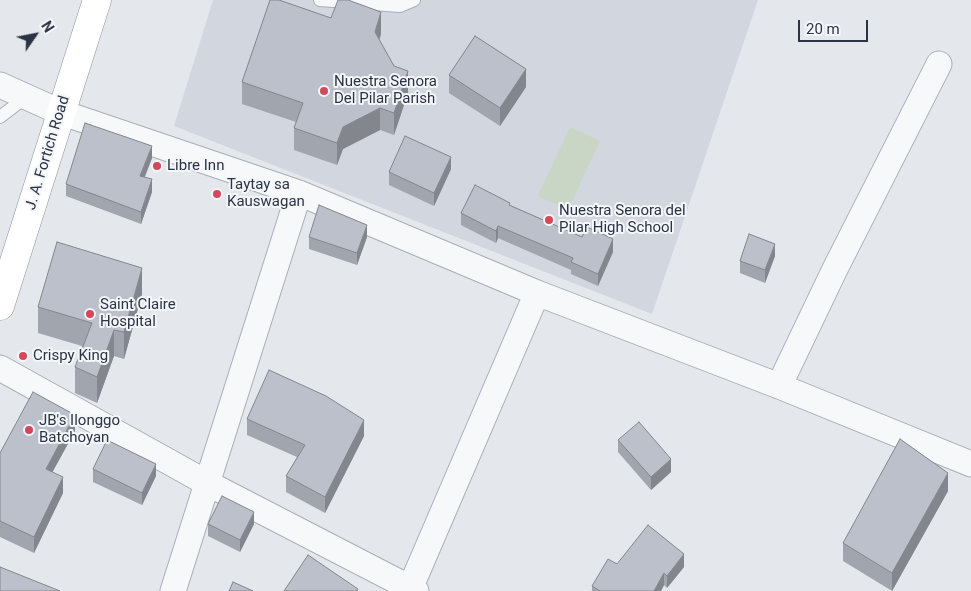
<!DOCTYPE html>
<style>
body{margin:0}
#map{position:relative;width:971px;height:591px;overflow:hidden;background:#e4e7ec;font-family:Roboto,sans-serif}
canvas{display:block}
.north{position:absolute;left:10px;top:10px;width:50px;height:50px;-webkit-text-stroke:4px #f4f6f9;paint-order:stroke;rotate:57deg;font-size:14px;font-weight:700;line-height:20px;text-align:center;color:#2b3445}
.north::after{content:'';display:block;margin:auto;width:18px;height:22px;background:#2b3445;clip-path:polygon(50% 0,100% 100%,50% 72%,0 100%)}
.scale{position:absolute;left:798px;top:20px;width:70px;height:22px;box-sizing:border-box;border:2px solid #2b3445;border-top:0;padding-left:6px;font-size:15px;line-height:18px;white-space:nowrap;color:#2b3445;-webkit-text-stroke:4px #f4f6f9;paint-order:stroke}
</style>
<div id="map">
<canvas width="971" height="591"></canvas>
<div class="north">N</div>
<div class="scale">20 m</div>
</div>
<script>
const c = document.querySelector('canvas').getContext('2d');
c.lineJoin = 'round';
function fill(path, color) {
  c.fillStyle = color;
  c.fill(path, 'evenodd');
}
function shape(rows) {
  const path = new Path2D();
  for (const r of rows) {
    path.moveTo(r[0], r[1]);
    for (let i = 2; i < r.length; i += 2) path.lineTo(r[i], r[i + 1]);
  }
  return path;
}
function trace(path, color, width, dash) {
  c.strokeStyle = color;
  c.lineWidth = width;
  c.lineCap = dash ? 'butt' : 'round';
  c.setLineDash(dash || []);
  c.stroke(path);
}
function write(font, color, halo, rows, align = 'center') {
  c.font = font + ' Roboto,sans-serif';
  c.lineWidth = 4;
  c.setLineDash([]);
  c.textBaseline = 'middle';
  c.strokeStyle = halo;
  c.fillStyle = color;
  for (const [text, x, y, turn = 0] of rows) {
    c.save();
    c.translate(x, y);
    c.rotate((+turn || 0) * Math.PI / 180);
    c.textAlign = isNaN(turn) ? turn : align;
    if (halo) c.strokeText(text, 0, 0);
    c.fillText(text, 0, 0);
    c.restore();
  }
}
fill(shape([
 [213,0,758,0,652,314,174,126]
]), '#d2d6de');
fill(shape([
 [570,127,600,141,568,210,538,196]
]), '#c9d6c5');
const lane = shape([
 [320,0,400,6,414,0],
 [0,117,26,97]
]);
const street = shape([
 [0,85,60,112,299,193,537,293,779,386,971,464],
 [0,368,207,483,416,591],
 [779,386,835,269,939,64],
 [173,591,299,193],
 [409,591,537,293]
]);
const highway = shape([
 [0,306,97,0]
]);
trace(lane, '#a9aeb7', 14);
trace(street, '#a9aeb7', 27);
trace(highway, '#8b94a3', 29);
trace(lane, '#f7f8fa', 12);
trace(street, '#f7f8fa', 25);
trace(highway, '#fff', 28);
fill(shape([
 [331,18,381,34,379,40,408,93,394,135,380,130,343,149,337,165,294,150,294,128,296,122,242,104,242,82],
 [449,75,526,87,500,126,449,93],
 [152,158,145,177,152,192,141,224,66,196,66,184],
 [451,169,434,206,389,185,389,172],
 [510,205,613,252,598,286,571,274,571,270,498,238,496,243,461,225,461,213],
 [309,237,367,237,357,265,309,249],
 [775,256,765,283,740,273,740,261],
 [142,294,124,359,114,356,97,403,75,393,75,367,82,346,38,333,38,307],
 [247,419,364,436,325,513,286,492,286,476,297,457,247,435],
 [75,431,52,472,63,493,34,553,0,537,0,453],
 [618,440,671,472,651,490,618,452],
 [93,469,156,476,142,505,93,482],
 [948,491,892,591,843,561,843,543],
 [208,524,254,524,240,552,208,536],
 [617,564,684,567,667,588,664,585,661,591,592,591,592,586]
]), '#a1a5ae');
fill(shape([
 [381,12,381,34,375,54,375,32],
 [526,69,526,87,500,126,500,108],
 [408,71,408,93,394,135,394,113],
 [380,108,380,130,343,149,337,165,337,143,343,127],
 [152,146,152,158,140,188,140,176],
 [451,157,451,169,434,206,434,193],
 [152,179,152,192,141,224,141,212],
 [367,225,367,237,357,265,357,253],
 [498,226,498,238,496,243,496,231],
 [613,239,613,252,598,286,598,274],
 [775,244,775,256,765,283,765,270],
 [142,268,142,294,124,359,124,332],
 [114,330,114,356,97,403,97,377],
 [75,415,75,431,46,484,46,469],
 [364,420,364,436,325,513,325,497],
 [671,459,671,472,651,490,651,477],
 [156,464,156,476,142,505,142,493],
 [948,473,948,491,892,591,892,573],
 [63,477,63,493,34,553,34,537],
 [254,512,254,524,240,552,240,540],
 [684,554,684,567,667,588,667,576],
 [664,573,664,585,661,591,654,591]
]), '#83868d');
const building = shape([
 [270,0,279,0,331,18,338,0,348,0,381,12,375,32,394,66,408,71,394,113,380,108,343,127,337,143,294,128,303,103,242,82,270,0],
 [475,36,526,69,500,108,449,75,475,36],
 [85,123,152,146,140,176,152,179,141,212,66,184,85,123],
 [405,136,451,157,434,193,389,172,405,136],
 [475,185,510,203,509,205,582,237,587,227,613,239,598,274,571,262,573,258,498,226,496,231,461,213,475,185],
 [319,205,367,225,357,253,309,237,319,205],
 [749,234,775,244,765,270,740,261,749,234],
 [57,242,142,268,124,332,114,330,97,377,75,367,92,323,38,307,57,242],
 [269,370,326,396,364,420,325,497,286,476,305,445,247,419,269,370],
 [33,392,75,415,46,469,63,477,34,537,0,521,0,453,33,392],
 [639,422,671,459,651,477,618,440,639,422],
 [900,439,948,473,892,573,843,543,900,439],
 [107,440,156,464,142,493,93,469,107,440],
 [222,496,254,512,240,540,208,524,222,496],
 [648,525,684,554,667,576,664,573,654,591,600,591,592,586,608,559,617,564,648,525],
 [308,555,358,589,357,591,284,591,308,555],
 [0,567,60,591,0,591,0,567],
 [233,582,253,591,229,591,233,582]
]);
fill(building, '#bbc0ca');
trace(building, '#83868d', 1);
for (const [x, y, r, color] of [
 [324,91,5,"#d1495b"],
 [157,166,5,"#d1495b"],
 [217,194,5,"#d1495b"],
 [549,220,5,"#d1495b"],
 [90,314,5,"#d1495b"],
 [23,356,5,"#d1495b"],
 [29,430,5,"#d1495b"]
]) {
  const dot = new Path2D();
  dot.arc(x, y, r, 0, 2 * Math.PI);
  c.fillStyle = color;
  c.fill(dot);
  trace(dot, '#f4f6f9', 2);
}
write('15px', '#2b3445', '#f4f6f9', [
 ["Nuestra Senora",334,82],
 ["Del Pilar Parish",334,99],
 ["Libre Inn",167,166],
 ["Taytay sa",227,185],
 ["Kauswagan",227,202],
 ["Nuestra Senora del",559,211],
 ["Pilar High School",559,228],
 ["Saint Claire",100,305],
 ["Hospital",100,322],
 ["Crispy King",33,356],
 ["JB's Ilonggo",39,421],
 ["Batchoyan",39,438]
], 'left');
write('15px', '#2b3445', '#f4f6f9', [
 ["J. A. Fortich Road",48,153,-73]
]);
</script>
